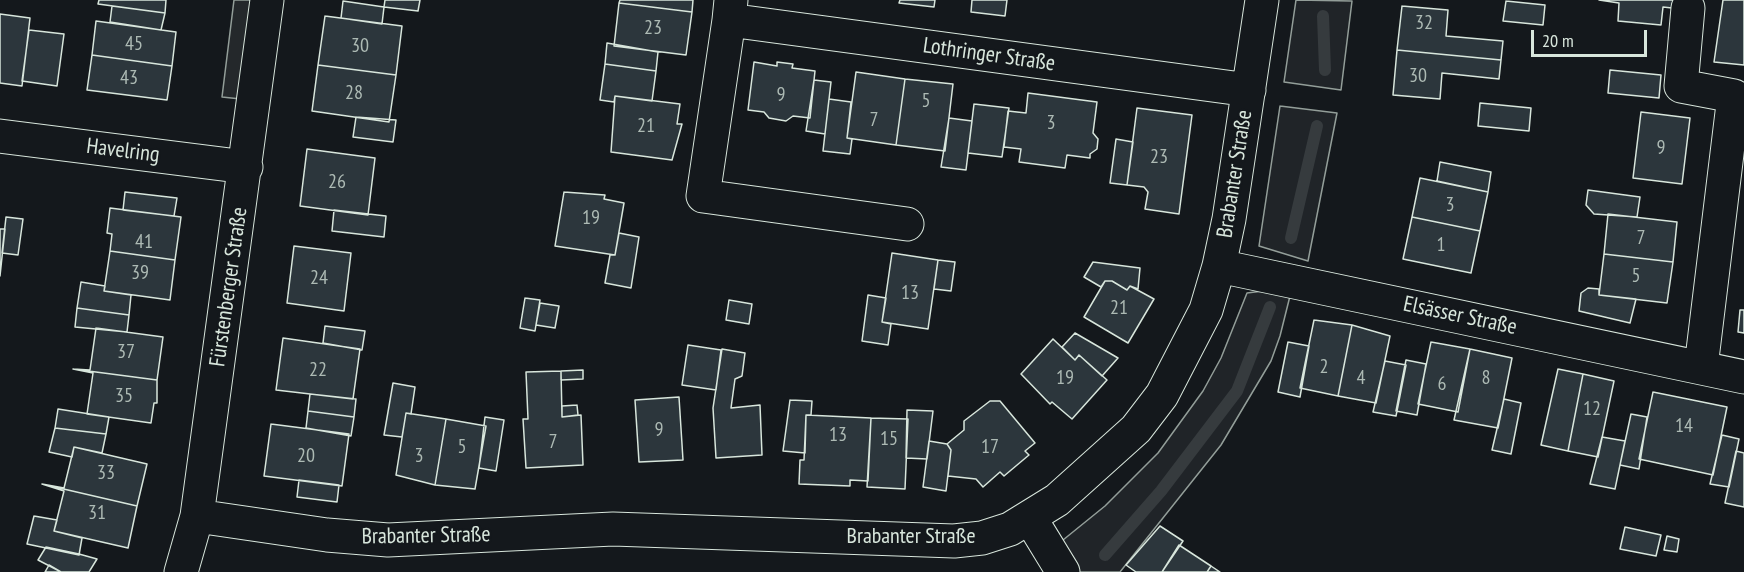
<!DOCTYPE html>
<meta charset="utf-8">
<style>
body{margin:0}
#map{position:relative;width:1744px;height:572px;overflow:hidden;background:#14181c;font-family:"PT Sans Narrow",sans-serif}
canvas{display:block}
.scale{position:absolute;left:1531px;top:30px;width:116px;height:27px;box-sizing:border-box;border:3px solid #d8e6dc;border-top:0;padding-left:8px;font-size:18px;line-height:21px;white-space:nowrap;color:#d8e6dc;-webkit-text-stroke:4px #14181c;paint-order:stroke}
</style>
<div id="map">
<canvas width="1744" height="572"></canvas>
<div class="scale">20 m</div>
</div>
<script>
const c = document.querySelector('canvas').getContext('2d');
c.lineJoin = 'round';
function fill(path, color) {
  c.fillStyle = color;
  c.fill(path, 'evenodd');
}
function shape(rows) {
  const path = new Path2D();
  for (const r of rows) {
    path.moveTo(r[0], r[1]);
    for (let i = 2; i < r.length; i += 2) path.lineTo(r[i], r[i + 1]);
  }
  return path;
}
function trace(path, color, width, dash) {
  c.strokeStyle = color;
  c.lineWidth = width;
  c.lineCap = dash ? 'butt' : 'round';
  c.setLineDash(dash || []);
  c.stroke(path);
}
function write(font, color, halo, rows, align = 'center') {
  c.font = font + ' "PT Sans Narrow",sans-serif';
  c.lineWidth = 4.5;
  c.setLineDash([]);
  c.textBaseline = 'middle';
  c.strokeStyle = halo;
  c.fillStyle = color;
  for (const [text, x, y, turn = 0] of rows) {
    c.save();
    c.translate(x, y);
    c.rotate((+turn || 0) * Math.PI / 180);
    c.textAlign = isNaN(turn) ? turn : align;
    if (halo) c.strokeText(text, 0, 0);
    c.fillText(text, 0, 0);
    c.restore();
  }
}
const green = shape([
 [1296,0,1352,1,1341,90,1284,82,1296,0],
 [1280,106,1337,113,1308,261,1259,246,1280,106],
 [1263,291,1290,296,1280,336,1271,361,1221,445,1120,572,1079,572,1069,558,1063,540,1105,506,1158,453,1203,391,1221,358,1247,293,1263,291]
]);
fill(green, '#202428');
trace(green, '#939e99', 1.5);
const parking = shape([
 [234,0,262,0,250,100,222,97,234,0]
]);
fill(parking, '#24282b');
trace(parking, '#939e99', 1.5);
trace(shape([
 [1323,16,1325,70],
 [1291,238,1317,126],
 [1105,555,1161,491,1237,391,1270,307]
]), '#363b3e', 12);
const building = shape([
 [99,0,166,0,165,13,98,4,99,0],
 [385,0,420,0,418,11,384,7,385,0],
 [620,0,693,0,692,12,619,3,620,0],
 [900,0,935,0,934,7,899,3,900,0],
 [972,0,1007,0,1005,16,971,12,972,0],
 [1599,0,1673,0,1672,8,1663,7,1661,25,1618,21,1619,3,1599,0],
 [1723,0,1744,0,1744,65,1714,62,1723,0],
 [343,1,384,7,382,24,341,18,343,1],
 [1506,1,1545,5,1543,25,1503,21,1506,1],
 [619,3,692,12,686,55,614,46,619,3],
 [112,6,165,13,161,30,110,22,112,6],
 [1402,6,1448,10,1446,36,1503,41,1501,60,1397,50,1402,6],
 [0,14,30,18,22,86,0,83,0,14],
 [325,16,402,26,396,75,318,65,325,16],
 [96,21,176,32,172,66,92,55,96,21],
 [29,30,64,34,57,86,22,81,29,30],
 [607,43,658,52,656,71,605,64,607,43],
 [1397,50,1501,60,1499,79,1442,73,1440,99,1393,95,1397,50],
 [92,55,172,66,167,100,87,90,92,55],
 [754,62,777,66,777,62,793,64,792,68,815,71,810,118,793,116,786,121,769,118,764,112,748,110,754,62],
 [605,64,656,71,652,101,615,96,614,102,600,100,605,64],
 [318,65,396,75,389,122,312,111,318,65],
 [1610,70,1661,75,1659,98,1608,93,1610,70],
 [856,72,905,79,896,145,847,138,856,72],
 [905,79,953,84,945,151,896,145,905,79],
 [814,80,831,82,825,134,806,131,814,80],
 [1028,93,1097,102,1093,133,1098,139,1097,149,1090,154,1090,158,1067,155,1065,168,1019,162,1021,149,1004,147,1008,111,1026,113,1028,93],
 [615,96,680,104,677,124,682,124,672,160,611,152,615,96],
 [829,99,851,102,847,138,852,139,850,154,823,151,829,99],
 [1480,103,1531,108,1529,131,1478,126,1480,103],
 [974,104,1009,108,1002,157,968,153,974,104],
 [1137,108,1192,115,1179,214,1145,209,1148,192,1144,187,1127,185,1137,108],
 [1641,112,1690,118,1682,184,1633,178,1641,112],
 [356,117,396,120,393,142,353,137,356,117],
 [949,118,972,121,966,170,941,167,949,118],
 [1116,139,1133,142,1127,185,1110,183,1116,139],
 [307,149,375,158,368,215,300,206,307,149],
 [1440,162,1491,172,1488,192,1437,181,1440,162],
 [1420,178,1488,192,1480,231,1412,217,1420,178],
 [1588,190,1640,197,1637,217,1594,214,1586,205,1588,190],
 [125,192,177,198,174,216,123,210,125,192],
 [564,192,605,195,604,199,624,203,615,255,555,246,564,192],
 [110,208,181,217,175,260,110,251,112,234,107,233,110,208],
 [334,210,386,216,384,237,332,231,334,210],
 [1608,214,1677,222,1673,262,1604,254,1608,214],
 [6,217,23,219,18,255,2,253,6,217],
 [1412,217,1480,231,1471,273,1403,259,1412,217],
 [0,229,5,229,0,276,0,229],
 [619,233,639,237,631,288,605,283,610,255,615,255,619,233],
 [294,246,351,253,344,311,287,303,294,246],
 [110,251,175,260,170,300,104,291,110,251],
 [892,253,938,260,928,329,882,322,892,253],
 [1604,254,1673,262,1667,303,1599,295,1604,254],
 [938,260,955,262,951,291,934,289,938,260],
 [1093,262,1140,268,1138,289,1130,286,1127,290,1112,281,1105,281,1101,287,1084,277,1093,262],
 [1105,281,1112,281,1127,290,1130,286,1154,299,1128,343,1084,317,1105,281],
 [81,282,105,286,104,291,131,295,129,315,77,308,81,282],
 [1588,288,1599,289,1599,295,1636,299,1630,323,1579,311,1581,293,1588,288],
 [868,295,886,298,882,322,891,324,888,345,862,341,868,295],
 [525,298,540,300,535,331,520,328,525,298],
 [729,300,752,304,749,324,726,320,729,300],
 [540,303,559,306,555,328,536,325,540,303],
 [77,308,129,315,127,332,75,327,77,308],
 [1740,310,1744,310,1744,333,1738,332,1740,310],
 [1314,320,1352,325,1338,396,1300,388,1314,320],
 [1352,325,1390,336,1376,403,1338,396,1352,325],
 [325,326,365,331,362,350,323,343,325,326],
 [96,328,163,337,157,380,73,369,90,370,96,328],
 [1075,333,1118,358,1102,376,1079,355,1075,360,1062,347,1075,333],
 [283,338,360,349,353,399,276,390,283,338],
 [1053,339,1075,360,1079,355,1107,380,1072,419,1052,402,1050,404,1021,374,1053,339],
 [1288,342,1309,346,1300,397,1278,392,1288,342],
 [1431,342,1470,349,1458,412,1418,404,1431,342],
 [688,345,721,350,716,390,682,385,688,345],
 [722,349,745,353,742,376,735,379,731,408,760,405,762,455,716,458,713,408,722,349],
 [1470,349,1512,358,1498,428,1454,420,1470,349],
 [1406,360,1426,364,1417,415,1396,411,1406,360],
 [1385,361,1406,365,1396,416,1373,412,1385,361],
 [73,369,157,380,157,403,154,403,151,423,87,414,93,373,73,369],
 [1558,369,1583,374,1568,451,1541,445,1558,369],
 [583,370,583,379,561,380,561,371,583,370],
 [561,371,562,417,581,415,583,465,526,468,523,419,528,419,526,372,561,371],
 [1583,374,1614,381,1598,457,1568,451,1583,374],
 [393,383,415,387,411,414,406,413,402,437,384,435,393,383],
 [1653,392,1727,407,1713,475,1639,459,1653,392],
 [310,394,356,399,354,417,308,411,310,394],
 [679,397,683,460,639,462,635,400,679,397],
 [1504,399,1521,403,1511,454,1492,450,1504,399],
 [790,400,812,401,811,415,806,415,805,453,783,451,790,400],
 [990,401,1000,401,1035,443,1025,451,1029,455,1004,476,1000,472,983,487,976,479,948,476,951,450,947,444,964,430,964,421,990,401],
 [577,405,578,415,562,417,562,406,577,405],
 [58,409,109,417,106,434,55,428,58,409],
 [907,410,933,411,927,459,906,458,907,410],
 [308,411,354,417,351,436,306,428,308,411],
 [406,413,446,419,435,485,396,475,406,413],
 [1631,414,1647,417,1639,469,1620,465,1631,414],
 [806,415,871,418,868,481,850,480,850,486,799,484,800,460,804,460,806,415],
 [485,417,504,420,496,471,479,468,485,417],
 [871,418,908,419,905,489,867,487,871,418],
 [446,419,486,426,475,489,435,485,446,419],
 [271,424,349,434,342,486,264,476,271,424],
 [55,428,106,434,102,453,74,447,72,457,49,452,55,428],
 [1722,435,1739,439,1729,487,1710,484,1722,435],
 [1602,437,1625,441,1615,489,1590,484,1602,437],
 [929,441,947,444,951,450,946,491,923,487,929,441],
 [74,447,147,464,137,506,42,484,64,488,74,447],
 [1736,451,1744,453,1744,507,1725,503,1736,451],
 [299,480,339,485,337,502,297,497,299,480],
 [42,484,137,506,128,548,54,531,64,491,42,484],
 [34,516,57,520,54,531,82,538,79,555,27,544,34,516],
 [1160,526,1183,541,1162,572,1136,572,1126,565,1160,526],
 [1625,527,1661,535,1656,556,1620,549,1625,527],
 [1667,536,1679,539,1677,552,1664,550,1667,536],
 [1179,545,1211,566,1207,572,1162,572,1179,545],
 [46,547,79,554,97,559,89,572,61,572,38,560,46,547],
 [49,565,61,572,45,572,49,565],
 [1211,566,1220,572,1207,572,1211,566]
]);
fill(building, '#2c363c');
trace(building, '#d8e6dc', 1.5);
const minor = shape([
 [731,0,729,20,1249,90],
 [1688,8,1681,86,1734,96,1701,367],
 [729,20,703,196,907,224],
 [0,136,246,167],
 [1219,266,1744,377],
 [197,516,327,535,388,540,613,529,954,541,982,538,1010,529,1057,500,1136,429,1162,395,1206,310,1219,266,1229,219,1262,0],
 [1030,518,1063,572],
 [181,572,197,516,267,0]
]);
trace(minor, '#d8e6dc', 35);
trace(minor, '#14181c', 33);
write('20px', '#adbab4', null, [
 ["32",1424,23],
 ["23",653,28],
 ["45",134,44],
 ["30",360,46],
 ["30",1418,76],
 ["43",129,78],
 ["28",354,93],
 ["9",781,95],
 ["5",926,101],
 ["7",874,120],
 ["3",1051,123],
 ["21",646,126],
 ["9",1661,148],
 ["23",1159,157],
 ["26",337,182],
 ["3",1450,205],
 ["19",591,218],
 ["7",1641,238],
 ["41",144,242],
 ["1",1441,245],
 ["39",140,273],
 ["5",1636,276],
 ["24",319,278],
 ["13",910,293],
 ["21",1119,308],
 ["37",126,352],
 ["2",1324,367],
 ["22",318,370],
 ["19",1065,378],
 ["4",1361,378],
 ["8",1486,378],
 ["6",1442,384],
 ["35",124,396],
 ["12",1592,409],
 ["14",1684,426],
 ["9",659,430],
 ["13",838,435],
 ["15",889,439],
 ["7",553,442],
 ["5",462,447],
 ["17",990,447],
 ["20",306,456],
 ["3",419,456],
 ["33",106,473],
 ["31",97,513]
]);
write('22px', '#d8e6dc', '#14181c', [
 ["Lothringer Straße",989,55,8],
 ["Havelring",123,151,7],
 ["Brabanter Straße",1235,174,-81],
 ["Fürstenberger Straße",229,287,-82],
 ["Elsässer Straße",1460,316,12],
 ["Brabanter Straße",426,536,-1],
 ["Brabanter Straße",911,537]
]);
</script>
